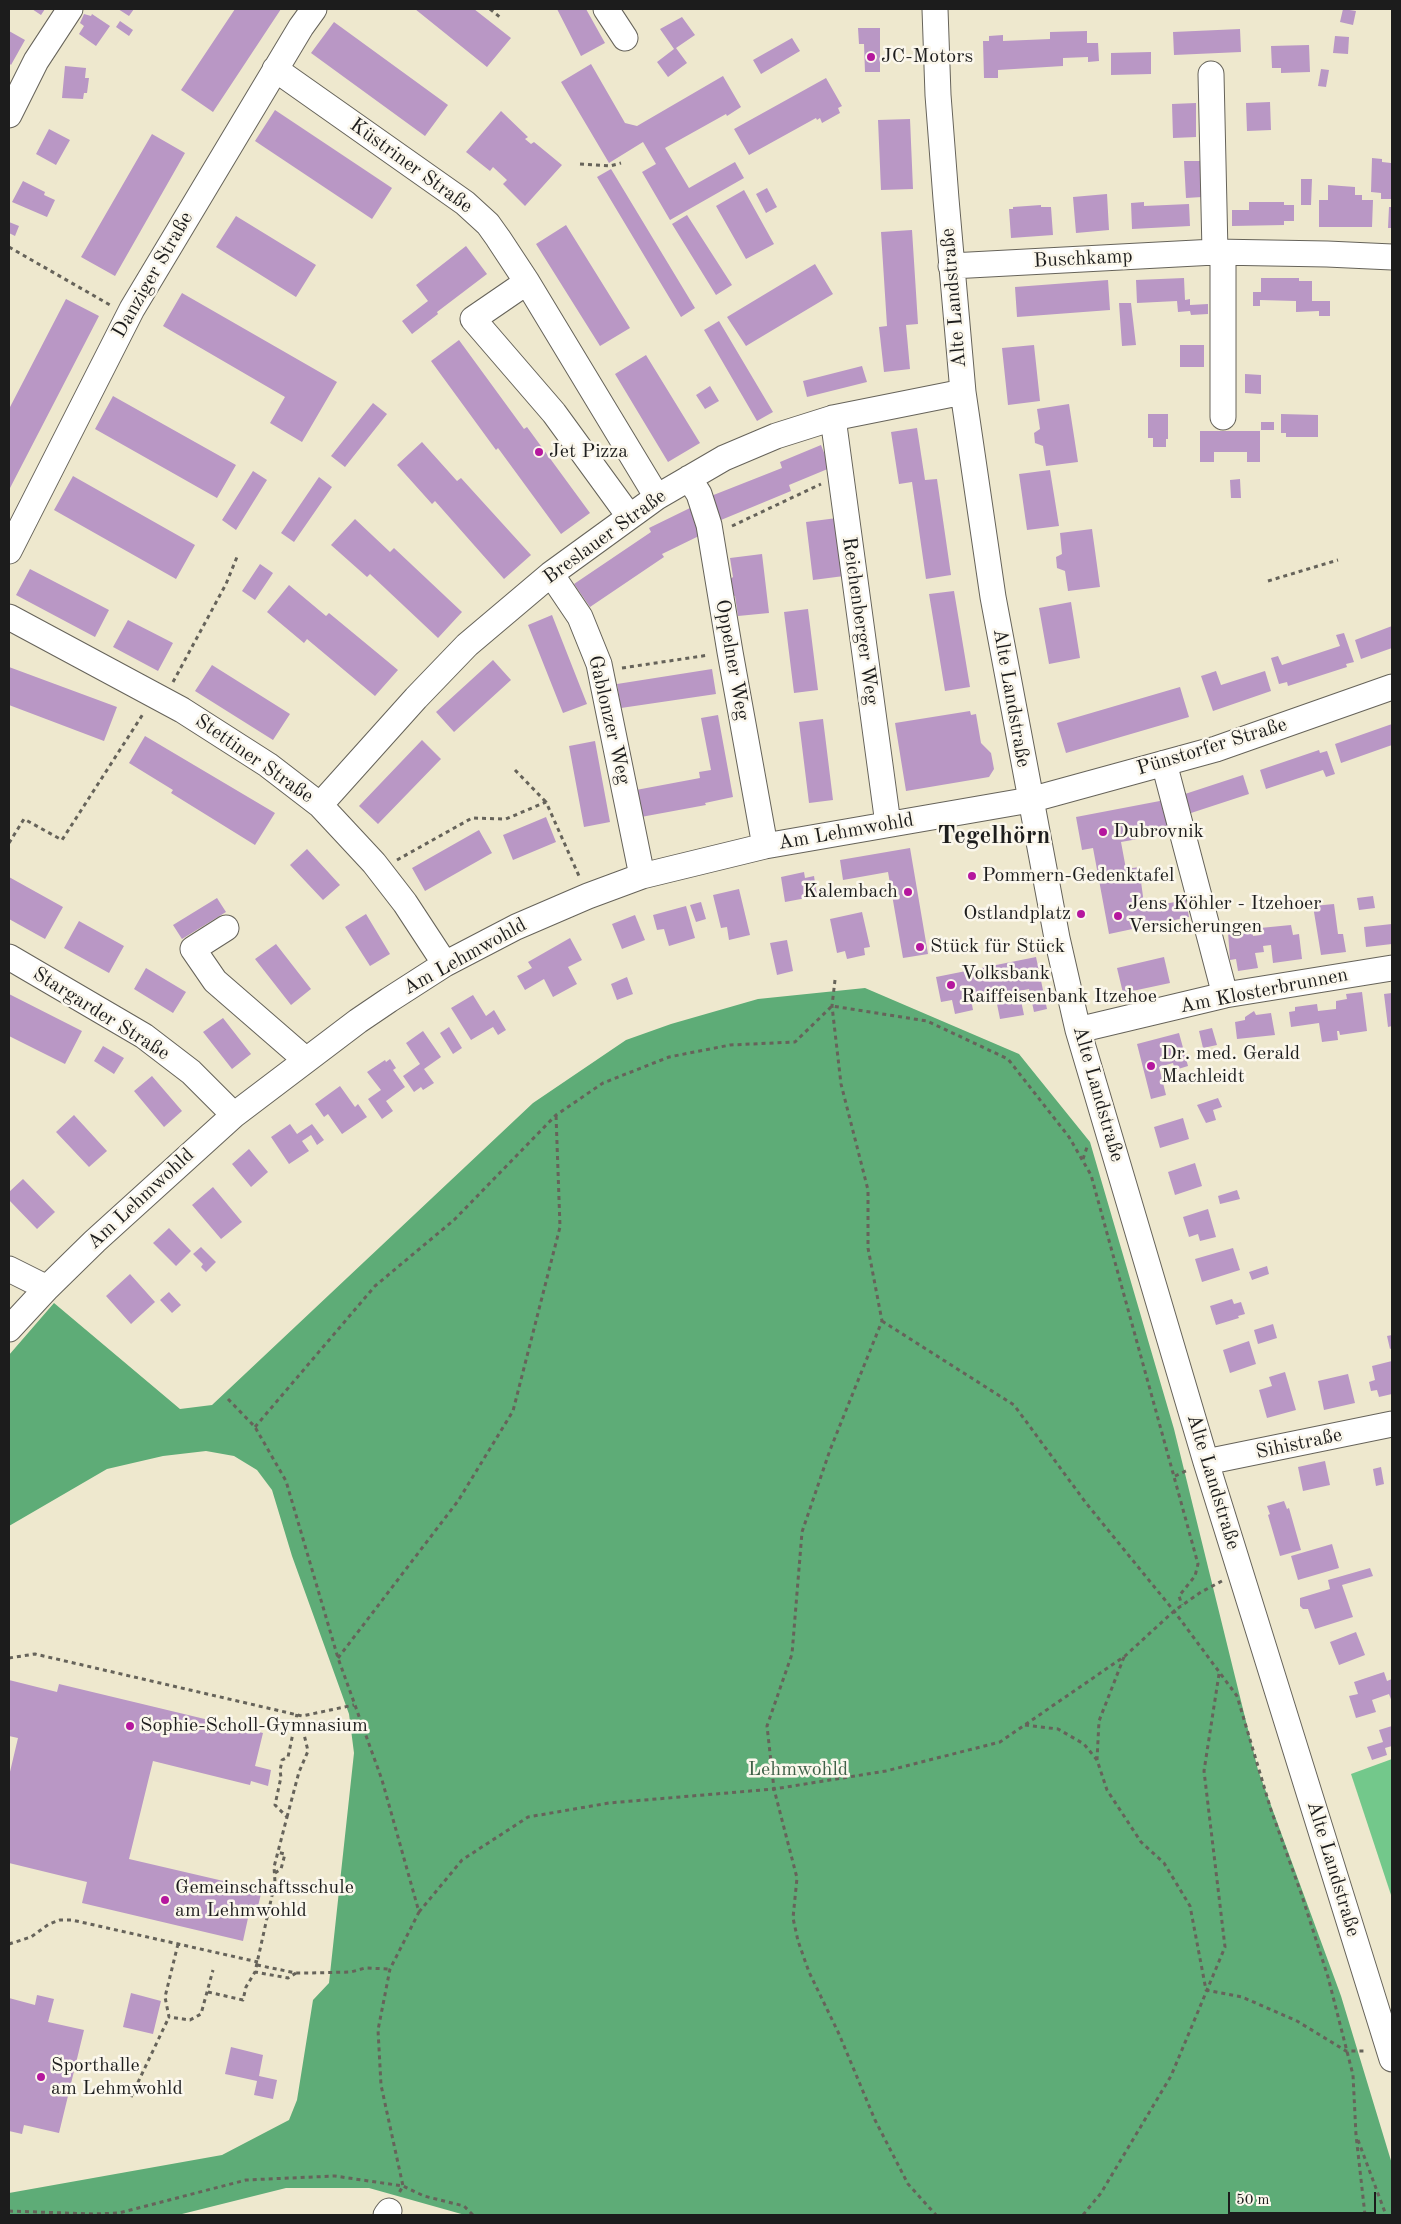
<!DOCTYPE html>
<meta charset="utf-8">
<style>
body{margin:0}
#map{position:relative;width:1401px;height:2224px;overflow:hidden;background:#eee8ce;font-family:"Old Standard TT",serif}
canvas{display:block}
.frame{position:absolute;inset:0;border:10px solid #1c1c1c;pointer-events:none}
.scale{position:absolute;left:1228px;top:2192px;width:148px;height:22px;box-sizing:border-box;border:2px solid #1c1c1c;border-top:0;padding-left:6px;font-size:15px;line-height:18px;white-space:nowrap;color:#1c1c1c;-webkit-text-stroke:4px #fbf7ec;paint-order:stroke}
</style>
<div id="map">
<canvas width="1401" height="2224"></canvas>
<div class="frame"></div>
<div class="scale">50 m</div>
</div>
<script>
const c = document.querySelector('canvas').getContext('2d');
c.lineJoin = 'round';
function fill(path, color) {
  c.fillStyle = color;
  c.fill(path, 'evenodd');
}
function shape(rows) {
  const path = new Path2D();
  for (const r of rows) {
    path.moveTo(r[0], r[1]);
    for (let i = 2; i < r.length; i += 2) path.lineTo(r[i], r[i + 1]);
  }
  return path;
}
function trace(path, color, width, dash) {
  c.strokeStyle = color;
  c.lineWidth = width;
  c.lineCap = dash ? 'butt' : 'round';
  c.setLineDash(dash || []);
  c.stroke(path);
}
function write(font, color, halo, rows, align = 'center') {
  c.font = font + ' "Old Standard TT",serif';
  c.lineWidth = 5;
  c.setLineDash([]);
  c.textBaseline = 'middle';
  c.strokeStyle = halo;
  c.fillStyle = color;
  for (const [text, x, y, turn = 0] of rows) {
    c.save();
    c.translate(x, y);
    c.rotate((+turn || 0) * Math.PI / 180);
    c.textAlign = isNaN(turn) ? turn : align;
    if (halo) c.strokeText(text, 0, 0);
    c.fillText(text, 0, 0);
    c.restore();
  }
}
fill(shape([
 [1392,1759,1392,1898,1351,1774]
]), '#73c88b');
fill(shape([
 [865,988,1019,1054,1090,1142,1174,1429,1258,1770,1341,1996,1392,2164,1392,2215,465,2215,369,2188,286,2188,178,2215,9,2215,9,2193,222,2155,289,2120,297,2100,313,2000,329,1983,354,1753,349,1714,292,1556,272,1490,257,1470,234,1456,206,1451,163,1456,107,1469,9,1526,9,1355,54,1303,180,1409,212,1405,533,1103,626,1040,671,1024,758,999]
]), '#5eac77');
fill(shape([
 [32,9,45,9,41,15],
 [118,9,134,9,129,16],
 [235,9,281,9,213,112,181,90],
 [415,9,474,9,511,38,487,67],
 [557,9,586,9,605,43,581,56],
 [1343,9,1356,11,1353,25,1340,22],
 [84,14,91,16,92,14,110,26,96,46,79,34,84,26,80,23],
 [682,17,695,35,676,48,687,63,668,77,657,62,674,49,660,29],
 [120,21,133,30,129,36,116,27],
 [334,22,448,105,425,136,311,53],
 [858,28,880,28,880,72,865,72,864,44,859,44],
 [1240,29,1241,52,1174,55,1173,32],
 [9,31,25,40,11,65,9,63],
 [1087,31,1087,43,1098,43,1099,61,1088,62,1088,57,1063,58,1063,66,998,70,998,78,984,78,983,41,989,41,989,36,1003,35,1003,41,1050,39,1050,32],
 [1335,36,1349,37,1348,54,1333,53],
 [792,38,800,51,761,74,753,60],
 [1309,45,1310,72,1281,73,1281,68,1272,68,1271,46],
 [1151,52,1151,74,1111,75,1111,53],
 [591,64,625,123,637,126,723,76,741,107,727,116,726,114,665,148,689,188,735,162,744,178,670,220,642,172,656,164,643,142,609,163,561,82],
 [65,66,86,68,85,78,89,78,87,93,84,93,83,99,62,98],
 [1321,69,1329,70,1326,87,1318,86],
 [826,78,842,106,838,108,840,113,822,123,820,118,817,120,816,118,749,155,734,129],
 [1270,102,1271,130,1247,131,1246,103],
 [1196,103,1196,137,1173,138,1172,104],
 [275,110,392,188,372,219,255,141],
 [501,111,528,137,525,139,531,144,534,142,562,165,525,206,503,184,507,180,493,167,490,171,466,152],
 [910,119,913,189,881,190,878,120],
 [49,129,70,140,56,165,36,154],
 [152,134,185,153,115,276,81,257],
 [1372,158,1382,159,1382,162,1391,163,1392,199,1381,199,1381,193,1371,192],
 [1184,161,1201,161,1202,197,1186,198],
 [611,169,695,308,681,317,597,177],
 [1301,179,1312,179,1311,205,1301,205],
 [23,181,45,192,44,195,55,200,47,217,12,202],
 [1328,185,1355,187,1355,195,1362,195,1362,200,1373,200,1372,227,1319,227,1319,200,1328,200],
 [767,188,777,207,766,213,756,194],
 [744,190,774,244,746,259,716,206],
 [1107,194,1109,230,1076,233,1073,197],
 [1144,202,1144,206,1189,204,1190,226,1132,229,1131,203],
 [1249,202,1284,202,1284,205,1294,205,1294,221,1284,221,1284,225,1232,226,1232,210,1249,210],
 [1041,205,1041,207,1051,207,1053,235,1011,238,1009,209,1013,209,1013,207],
 [1389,207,1392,207,1392,228,1388,228],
 [687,215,732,285,716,295,672,224],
 [236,216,316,265,296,297,216,247],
 [9,222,19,226,15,236,9,233],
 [566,225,630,328,600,346,536,244],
 [912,230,918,324,906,325,910,369,884,372,879,327,887,326,881,232],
 [466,246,487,274,437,312,438,314,412,334,402,321,428,301,416,285],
 [815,264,833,294,746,346,727,317],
 [1184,278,1185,300,1190,299,1190,305,1208,304,1208,314,1191,315,1190,311,1178,312,1177,301,1137,303,1136,280],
 [1261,278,1299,278,1299,281,1312,281,1312,301,1330,301,1330,316,1319,316,1319,311,1296,312,1296,301,1260,300,1260,306,1253,306,1253,292,1261,292],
 [1108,280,1110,310,1017,317,1015,287],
 [182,293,337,382,302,442,270,423,285,397,163,326],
 [66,299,99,316,9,490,9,409],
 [1119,303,1131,303,1136,345,1122,346],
 [719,321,773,412,757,421,704,330],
 [459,340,524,429,527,427,590,513,561,534,498,448,496,450,431,361],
 [1034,345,1040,401,1008,405,1002,348],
 [1180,345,1204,345,1204,367,1180,367],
 [646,355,700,443,668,462,615,374],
 [862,366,867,382,807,397,803,381],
 [1245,374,1261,375,1261,394,1245,393],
 [710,386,719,401,705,409,696,395],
 [113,396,236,465,217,498,95,429],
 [373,403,387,414,345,467,331,456],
 [1069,404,1078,462,1046,466,1043,446,1035,443,1034,433,1040,429,1037,409],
 [1148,414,1168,414,1168,439,1166,439,1166,447,1153,447,1153,438,1148,438],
 [1281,414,1318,415,1318,437,1286,437,1286,433,1281,433],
 [1261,422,1274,422,1274,430,1261,430],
 [917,428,925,480,937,479,951,575,926,579,912,482,899,484,891,432],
 [1200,431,1260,431,1260,462,1247,462,1247,452,1214,452,1214,462,1200,462],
 [422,442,457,481,461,478,531,555,504,579,435,501,432,504,397,465],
 [821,445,830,468,789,485,791,491,721,520,711,496,782,468,780,462],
 [1050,470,1059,526,1027,530,1019,474],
 [253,471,267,480,236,530,222,520],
 [73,476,195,545,176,579,54,510],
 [319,477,332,487,294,542,281,533],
 [1240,479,1241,498,1231,498,1230,480],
 [690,508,703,534,662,554,664,557,590,607,574,584,651,532,649,528],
 [837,518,844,576,813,580,806,522],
 [355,519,390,552,394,548,462,612,438,638,370,574,367,577,331,545],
 [1092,529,1100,587,1068,591,1065,571,1057,568,1056,557,1062,554,1060,533],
 [762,554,769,613,738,616,735,596,728,594,727,581,733,577,730,558],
 [260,564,273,573,255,600,242,591],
 [30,569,109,610,95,637,16,595],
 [289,585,326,616,329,613,398,670,375,696,307,639,304,643,267,612],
 [954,591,970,687,945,691,929,594],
 [1071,602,1080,658,1049,664,1039,608],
 [808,609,818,690,794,693,784,612],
 [552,615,587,704,563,713,528,625],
 [128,620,173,643,158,671,113,647],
 [1392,626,1392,648,1361,659,1355,640],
 [1344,633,1354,662,1346,664,1347,667,1288,686,1287,682,1279,684,1271,658,1278,656,1282,665,1340,646,1336,635],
 [493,660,511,680,454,732,436,712],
 [212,665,290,714,273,740,195,691],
 [9,667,117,707,104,741,9,705],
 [712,669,716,694,621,708,617,684],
 [1216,671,1221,685,1265,671,1271,691,1213,711,1201,676],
 [1180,687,1189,717,1066,753,1057,723],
 [970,711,971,715,976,714,981,743,991,753,994,769,989,777,906,791,895,723],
 [718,715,733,797,705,803,706,805,641,817,636,790,700,778,699,772,711,770,701,718],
 [823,719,833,800,809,803,799,722],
 [1392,724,1392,745,1341,763,1335,744],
 [145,736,275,813,255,845,171,793,173,790,129,763],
 [422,740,441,759,378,824,359,806],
 [595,741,610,822,584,827,569,746],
 [1319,750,1320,753,1327,751,1335,774,1326,777,1323,770,1266,789,1260,770],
 [1243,775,1249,794,1191,813,1185,794],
 [1165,800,1172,833,1121,842,1126,869,1139,867,1145,911,1159,908,1159,905,1186,900,1189,917,1109,934,1093,848,1082,850,1076,817],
 [546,817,556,842,513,860,503,835],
 [479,830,492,853,425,891,412,868],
 [910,848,928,954,903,958,888,872,843,880,840,860],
 [307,849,340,885,323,900,290,865],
 [804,872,805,878,814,876,817,896,785,902,781,877],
 [9,877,63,907,45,939,9,919],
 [739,889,750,935,729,940,727,927,721,928,713,895],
 [1373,896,1375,908,1359,910,1357,898],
 [217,898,226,912,182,939,173,925],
 [701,902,706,919,696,922,690,905],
 [1334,904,1338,934,1343,934,1346,952,1321,955,1313,906],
 [686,906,695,938,669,946,664,929,657,930,653,915],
 [862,912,870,947,864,948,865,955,847,959,845,951,837,953,830,919],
 [366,914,390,954,370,966,345,927],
 [635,915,645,940,622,949,612,924],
 [79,921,124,946,109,973,64,948],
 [1392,924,1392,944,1366,947,1364,927],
 [1291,925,1293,935,1299,934,1302,959,1273,963,1271,945,1263,946,1264,952,1255,953,1258,968,1238,971,1236,959,1230,960,1228,932,1252,928,1253,936,1261,935,1260,928],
 [570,938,582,960,568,967,577,984,553,997,544,979,525,990,517,976,532,968,528,962],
 [787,940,793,971,777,975,770,943],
 [276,944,311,989,291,1005,255,959],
 [1036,957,1047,1009,1034,1012,1029,989,1019,991,1024,1015,1000,1019,995,994,971,999,973,1010,955,1014,952,1000,941,1002,936,977],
 [1164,957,1170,983,1123,993,1117,968],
 [146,968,186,992,173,1013,134,989],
 [627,977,633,994,617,1000,611,984],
 [1362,992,1367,1031,1340,1035,1339,1031,1337,1031,1338,1040,1322,1042,1319,1023,1291,1027,1289,1012,1295,1011,1295,1007,1317,1004,1318,1011,1336,1009,1336,1001,1347,999,1346,994],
 [1392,993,1392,1026,1388,1027,1384,994],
 [9,994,82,1031,65,1064,9,1036],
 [473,995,486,1016,494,1010,506,1030,498,1035,493,1027,471,1040,451,1008],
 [1254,1011,1256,1015,1271,1013,1275,1035,1237,1039,1235,1022,1245,1020,1245,1017],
 [223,1018,251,1054,232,1069,203,1032],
 [449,1027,462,1048,453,1054,440,1033],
 [1212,1028,1217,1045,1203,1048,1199,1031],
 [423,1031,441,1057,424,1069,434,1083,423,1090,421,1087,414,1092,403,1076,420,1064,406,1043],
 [1179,1033,1188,1066,1175,1070,1173,1063,1159,1067,1166,1095,1151,1099,1137,1044],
 [103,1046,124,1058,114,1074,94,1061],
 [390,1059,396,1068,393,1070,405,1087,386,1101,393,1111,382,1119,368,1099,381,1090,367,1072,385,1060,386,1062],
 [152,1076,182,1111,164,1127,134,1091],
 [340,1086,355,1107,358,1104,367,1117,342,1134,328,1114,324,1117,315,1104],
 [1218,1098,1222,1107,1213,1110,1216,1120,1206,1123,1197,1105],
 [74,1115,107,1151,89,1167,56,1132],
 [1183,1118,1189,1139,1160,1148,1154,1127],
 [290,1124,297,1134,312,1124,324,1140,317,1145,311,1135,302,1141,309,1151,289,1164,271,1137],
 [249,1149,268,1172,251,1187,232,1164],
 [1195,1163,1202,1186,1175,1195,1168,1172],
 [23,1179,55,1212,37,1229,9,1200,9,1192],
 [213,1187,242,1222,221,1239,192,1205],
 [1237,1190,1240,1199,1220,1204,1218,1196],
 [1208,1209,1216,1237,1200,1241,1198,1234,1189,1237,1183,1217],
 [169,1228,191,1251,176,1266,153,1243],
 [201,1247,216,1262,206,1272,201,1267,203,1264,193,1254],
 [1233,1248,1240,1270,1202,1282,1195,1259],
 [1267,1266,1269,1274,1252,1280,1249,1272],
 [130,1274,155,1302,131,1324,106,1296],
 [169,1292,181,1305,172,1313,160,1300],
 [1232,1299,1234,1304,1241,1302,1245,1314,1238,1316,1239,1318,1216,1325,1210,1306],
 [1273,1324,1277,1338,1258,1344,1254,1330],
 [1392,1335,1392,1348,1390,1349,1387,1336],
 [1249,1341,1256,1364,1230,1373,1223,1350],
 [1392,1361,1392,1394,1379,1397,1377,1390,1371,1391,1369,1382,1375,1380,1372,1366],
 [1285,1372,1296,1410,1267,1418,1259,1390,1272,1386,1269,1377],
 [1348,1374,1355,1403,1324,1410,1318,1381],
 [1325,1461,1330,1485,1303,1491,1298,1467],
 [1381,1467,1384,1484,1376,1486,1373,1469],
 [1284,1501,1287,1509,1289,1508,1301,1550,1280,1556,1268,1515,1270,1514,1267,1506],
 [1332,1544,1339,1568,1298,1580,1291,1556],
 [1370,1568,1373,1576,1342,1585,1353,1617,1315,1629,1308,1609,1303,1609,1300,1606,1300,1598,1330,1589,1328,1580],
 [1356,1632,1365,1655,1339,1665,1330,1642],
 [1384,1672,1387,1681,1392,1679,1392,1702,1389,1694,1372,1700,1376,1712,1356,1718,1349,1696,1358,1694,1354,1682],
 [9,1680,57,1692,59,1684,263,1733,255,1766,271,1770,268,1786,251,1781,250,1785,153,1761,129,1859,262,1890,257,1910,250,1909,243,1941,82,1903,87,1882,9,1863,9,1776,18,1738,9,1736],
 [1392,1726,1392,1746,1385,1748,1387,1755,1372,1760,1367,1747,1383,1742,1379,1730],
 [131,1993,161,2001,153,2034,123,2027],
 [37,1995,54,1999,48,2022,84,2030,59,2133,24,2125,22,2134,9,2131,9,1998,35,2005],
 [231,2047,263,2055,259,2076,277,2080,273,2099,254,2095,257,2081,225,2074]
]), '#b997c5');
const minor = shape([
 [606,9,625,38],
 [935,9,938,95,946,199,963,392,993,597,1057,938,1078,1030,1206,1462,1392,2059],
 [275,69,465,203,488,224,498,238,527,282],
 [1211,74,1215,252],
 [9,115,36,61,70,9],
 [1223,252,1223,417],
 [951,266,1215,252,1327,254,1392,257],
 [833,418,888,824],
 [689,478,699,494,709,525,730,652,765,846],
 [629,516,554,413,473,319,527,282,657,497],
 [9,551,132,309,301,27,314,9],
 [551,574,580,617,599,664,642,876],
 [9,617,182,710,268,765,320,805,374,863,405,903,445,964],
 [1164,763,1225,995],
 [320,805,416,698,467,645,551,574,657,497,724,458,776,436,833,418,963,392],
 [226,928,193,949,215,981,306,1060],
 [9,957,144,1036,191,1072,234,1115],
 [1078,1030,1225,995,1392,968],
 [9,1269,47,1288],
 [9,1329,47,1288,95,1241,234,1115,358,1021,389,1000,445,964,516,927,588,896,642,876,765,846,1030,800,1216,749,1392,687],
 [1206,1462,1392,1424],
 [386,2215,389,2211]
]);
trace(minor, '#66635a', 27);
trace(shape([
 [490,9,501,18],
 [580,164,610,166,621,163],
 [9,247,110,305],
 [732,526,821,484],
 [1268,581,1338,560],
 [622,668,709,655],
 [173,682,226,584,237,557],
 [515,770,546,802],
 [9,843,24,819,62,840,143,714],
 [397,860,472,818,506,819,546,802,579,876],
 [835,980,832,1006,841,1084,868,1190,868,1248,882,1321,830,1450,802,1532,792,1654,767,1726,774,1789,797,1878,793,1918,798,1941,809,1972,839,2034,875,2120,908,2184,936,2215],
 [1083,1159,1088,1144],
 [882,1321,1014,1405,1086,1503,1174,1611,1237,1696,1271,1810,1301,1893,1328,1977,1353,2075,1356,2135,1365,2215],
 [228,1399,255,1427,286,1481,338,1658,382,1780,419,1912,390,1969,378,2030,381,2085,403,2186,399,2193],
 [255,1427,375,1286,454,1220,556,1115,603,1083,669,1057,730,1045,795,1042,832,1006,927,1021,1008,1059,1069,1137,1091,1175,1198,1564,1195,1576,1179,1596,1182,1605],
 [1175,1476,1188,1470],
 [1124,1657,1099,1721,1097,1760,1107,1790,1141,1842,1164,1863,1190,1906,1206,1990,1242,1997,1297,2021,1346,2051,1366,2051],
 [9,1658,35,1654,302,1716,354,1705],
 [338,1658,458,1501,513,1411,560,1227,556,1115],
 [1025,1725,1058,1729,1084,1744,1097,1760],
 [287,1817,299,1772,308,1751,303,1730,295,1726],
 [275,1873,281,1869,285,1854,277,1852],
 [419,1912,462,1860,528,1817,609,1803,774,1789,886,1771,1000,1742,1125,1656,1174,1611,1201,1592,1222,1581],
 [9,1944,31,1937,49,1924,60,1920,72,1920,258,1962],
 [178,1944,165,1997,169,2017,190,2020,201,2014,213,1970],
 [257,1965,296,1973,310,1973,351,1972,365,1968,390,1969],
 [296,1973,288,1978,255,1972,275,1882,274,1867,287,1817,275,1805,281,1777,280,1771,282,1760,288,1757,297,1714],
 [208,1992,243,2000,246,1987,255,1972],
 [131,2097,169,2017],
 [1358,2140,1386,2215],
 [9,2211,93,2214,119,2213,246,2180,335,2176,403,2186,424,2196,464,2206,473,2215],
 [1083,2215,1101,2193,1171,2076,1225,1947,1204,1771,1219,1674]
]), '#66635a', 3, [4, 4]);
trace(minor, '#fff', 25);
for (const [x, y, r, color] of [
 [871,57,5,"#b5179e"],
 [539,452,5,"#b5179e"],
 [1103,832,5,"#b5179e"],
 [972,876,5,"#b5179e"],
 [908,892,5,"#b5179e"],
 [1081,914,5,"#b5179e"],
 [1118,916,5,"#b5179e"],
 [920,947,5,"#b5179e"],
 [951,985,5,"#b5179e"],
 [1151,1066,5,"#b5179e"],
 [130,1726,5,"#b5179e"],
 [165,1900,5,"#b5179e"],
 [41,2077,5,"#b5179e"]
]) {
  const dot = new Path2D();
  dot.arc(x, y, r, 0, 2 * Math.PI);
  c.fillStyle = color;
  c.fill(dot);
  trace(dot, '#fbf7ec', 2);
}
write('20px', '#1c1c1c', '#fbf7ec', [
 ["JC-Motors",881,57],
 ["Jet Pizza",549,452],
 ["Dubrovnik",1113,832],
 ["Pommern-Gedenktafel",982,876],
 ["Kalembach",898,892,"right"],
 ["Jens Köhler - Itzehoer",1128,904],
 ["Versicherungen",1128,927],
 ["Ostlandplatz",1071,914,"right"],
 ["Stück für Stück",930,947],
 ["Volksbank",961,974],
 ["Raiffeisenbank Itzehoe",961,997],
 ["Dr. med. Gerald",1161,1054],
 ["Machleidt",1161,1077],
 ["Sophie-Scholl-Gymnasium",140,1726],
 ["Gemeinschaftsschule",175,1888],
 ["am Lehmwohld",175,1911],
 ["Sporthalle",51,2066],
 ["am Lehmwohld",51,2089]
], 'left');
write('20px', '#1c1c1c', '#fbf7ec', [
 ["Küstriner Straße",411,166,36],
 ["Buschkamp",1083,259,-3],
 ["Danziger Straße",153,275,-60],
 ["Alte Landstraße",954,298,-95],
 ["Breslauer Straße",605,537,-36],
 ["Reichenberger Weg",860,621,82],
 ["Oppelner Weg",732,660,80],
 ["Alte Landstraße",1011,698,80],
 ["Gablonzer Weg",609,720,77],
 ["Pünstorfer Straße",1212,747,-17],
 ["Stettiner Straße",254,759,35],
 ["Am Lehmwohld",846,832,-10],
 ["Am Lehmwohld",465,957,-29],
 ["Am Klosterbrunnen",1264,991,-11],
 ["Stargarder Straße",101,1014,32],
 ["Alte Landstraße",1098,1094,74],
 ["Am Lehmwohld",141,1199,-43],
 ["Sihistraße",1299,1444,-12],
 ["Alte Landstraße",1213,1482,73],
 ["Alte Landstraße",1333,1869,73]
]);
write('20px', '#3f6148', '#fbf7ec', [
 ["Lehmwohld",798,1770]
]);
write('bold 25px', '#1c1c1c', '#fbf7ec', [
 ["Tegelhörn",994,836]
]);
</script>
